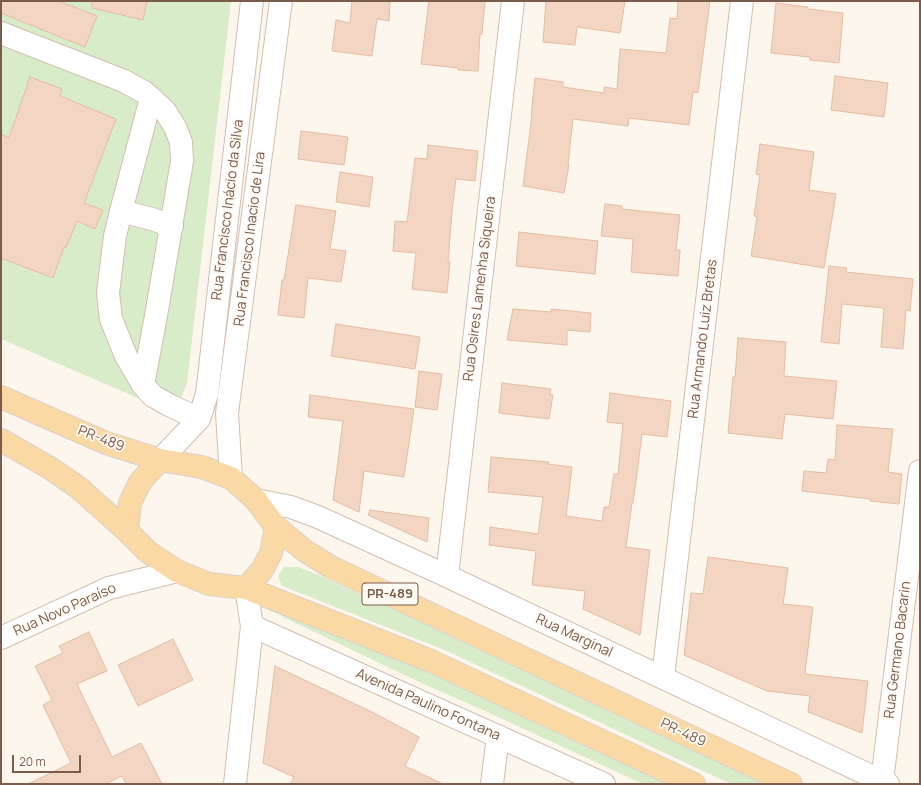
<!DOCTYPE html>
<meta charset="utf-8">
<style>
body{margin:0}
#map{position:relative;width:921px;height:785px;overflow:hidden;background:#fdf6ec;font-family:Manrope,sans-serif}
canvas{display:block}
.frame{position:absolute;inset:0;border:2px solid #7a5c4d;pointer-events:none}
.scale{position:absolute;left:12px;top:755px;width:69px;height:18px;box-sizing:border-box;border:2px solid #7a5c4d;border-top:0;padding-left:5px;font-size:12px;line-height:14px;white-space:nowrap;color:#7a5c4d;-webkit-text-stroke:3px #fffaf3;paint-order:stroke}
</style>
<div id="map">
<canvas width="921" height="785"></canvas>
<div class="frame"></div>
<div class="scale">20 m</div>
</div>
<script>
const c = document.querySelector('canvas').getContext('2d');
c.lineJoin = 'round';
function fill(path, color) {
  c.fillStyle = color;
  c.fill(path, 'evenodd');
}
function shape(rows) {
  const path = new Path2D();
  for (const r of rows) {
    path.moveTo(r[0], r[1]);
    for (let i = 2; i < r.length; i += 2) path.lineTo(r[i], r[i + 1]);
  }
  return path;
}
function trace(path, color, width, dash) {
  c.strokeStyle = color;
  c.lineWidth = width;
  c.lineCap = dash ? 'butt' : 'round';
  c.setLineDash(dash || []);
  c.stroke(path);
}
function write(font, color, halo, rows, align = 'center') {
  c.font = font + ' Manrope,sans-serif';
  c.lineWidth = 3.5;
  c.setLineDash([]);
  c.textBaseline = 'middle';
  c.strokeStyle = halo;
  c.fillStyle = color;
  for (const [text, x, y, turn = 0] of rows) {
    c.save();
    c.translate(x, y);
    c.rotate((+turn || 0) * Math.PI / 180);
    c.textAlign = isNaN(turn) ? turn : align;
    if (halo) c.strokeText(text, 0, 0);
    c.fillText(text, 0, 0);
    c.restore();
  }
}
fill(shape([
 [1,1,231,1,187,383,175,414,1,339],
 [284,567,298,567,321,576,768,784,731,784,447,651,282,586,278,576],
 [284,609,690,784,643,784,474,706,419,682,281,616]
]), '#d8ecc9');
const building = shape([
 [1,1,59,1,97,16,85,47,1,13,1,1],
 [92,1,147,1,143,20,92,8,92,1],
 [352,1,390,1,389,21,377,19,372,56,332,51,336,20,350,23,352,1],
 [429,1,485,1,482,34,480,34,478,71,458,70,458,68,421,64,429,1],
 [546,1,625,1,620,33,577,27,575,45,543,42,546,1],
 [678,1,710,1,698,93,693,92,689,125,629,118,628,126,573,119,568,164,569,165,564,193,523,186,532,115,531,115,535,78,563,82,563,87,604,93,604,87,617,89,620,49,666,53,670,18,677,19,678,1],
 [776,3,808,7,808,9,843,13,839,63,810,60,810,57,771,53,776,3],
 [835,76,888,83,884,117,831,110,835,76],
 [30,77,62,89,60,96,116,119,84,203,103,210,95,229,77,221,66,248,64,247,53,278,1,258,1,134,9,138,30,77],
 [301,131,348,137,344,165,298,159,301,131],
 [760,144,814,152,809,190,836,194,824,268,751,256,757,217,754,216,760,175,756,174,760,144],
 [428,145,478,151,475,181,456,179,452,212,448,262,450,262,447,293,412,289,416,253,393,251,395,221,407,222,415,158,427,159,428,145],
 [340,172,373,177,369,207,336,202,340,172],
 [605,204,622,206,622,209,680,215,676,250,680,250,678,276,631,272,633,239,601,236,605,204],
 [296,205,336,211,330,249,346,251,341,282,308,278,304,318,278,315,282,280,284,280,296,205],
 [519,232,598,241,595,274,516,266,519,232],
 [829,266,847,268,846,272,913,279,910,311,906,310,903,349,881,347,884,308,842,304,839,344,821,342,829,266],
 [513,309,551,312,551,309,591,313,590,332,567,330,567,345,507,340,513,309],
 [336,324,420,337,415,369,331,356,336,324],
 [738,338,786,342,784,376,837,381,833,419,785,414,782,439,728,433,733,377,735,377,738,338],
 [419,371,442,374,437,410,415,407,419,371],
 [502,383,551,389,550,395,553,395,549,419,499,413,502,383],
 [610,393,671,401,667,437,642,434,638,466,633,503,632,503,626,547,650,550,640,635,583,609,585,591,532,585,536,551,489,545,490,527,538,534,543,497,488,492,491,457,549,462,548,464,572,467,566,516,602,521,604,507,609,507,614,474,618,474,623,424,607,422,610,393],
 [310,395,414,409,404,477,364,471,359,512,333,500,343,421,308,417,310,395],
 [837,425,893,429,888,472,902,474,899,504,870,501,870,499,802,491,804,471,826,473,828,459,835,460,837,425],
 [370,510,429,518,427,542,368,515,370,510],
 [708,557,788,568,783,604,813,607,805,674,868,681,862,733,808,712,810,696,767,691,684,655,691,593,703,594,708,557],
 [89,632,107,671,77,684,112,757,141,743,162,784,126,784,122,776,105,784,28,784,71,763,43,705,52,700,35,666,63,653,59,646,89,632],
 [173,639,193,680,138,706,118,665,173,639],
 [275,666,374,713,419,737,405,766,443,784,290,784,294,777,263,763,275,666]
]);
fill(building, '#f3d5c3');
trace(building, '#e6bba3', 1);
const minor = shape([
 [1,33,124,81,144,92,151,98,165,111,175,127,181,142,182,161,156,316,143,385,153,396,169,405,199,419],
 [121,211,151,98],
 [143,385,126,356,111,319,108,293,115,236,121,211,152,219,172,226],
 [160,460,199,419,207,394,252,1],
 [231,478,227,413,281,1],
 [256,500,291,507,318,517,447,576,888,784],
 [447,576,513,1],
 [252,626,604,784],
 [1,638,109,588,177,571],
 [663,677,742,1],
 [882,781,920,471],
 [235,784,252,626,246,588],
 [492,784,498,736]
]);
const major = shape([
 [1,397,106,443,160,460,202,467,231,478,256,500,276,527,305,551,331,567,791,784],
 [1,440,50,468,79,488,127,531,148,552,177,571,209,584,246,588,431,661,694,784],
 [127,531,130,503,140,482,160,460],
 [246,588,262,570,271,553,276,527]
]);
trace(minor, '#d1beb0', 24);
trace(major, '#dad1cd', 24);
trace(minor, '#fff', 22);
trace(major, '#fbd9a5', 22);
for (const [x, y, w] of [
 [390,594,56]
]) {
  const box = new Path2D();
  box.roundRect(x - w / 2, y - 11, w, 22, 3);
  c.fillStyle = '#fffaf3';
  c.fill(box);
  trace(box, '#7a5c4d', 1);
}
write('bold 13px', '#7a5c4d', null, [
 ["PR-489",390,594]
]);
write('14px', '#7a5c4d', '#fffaf3', [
 ["Rua Francisco Inácio da Silva",228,210,-83],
 ["Rua Francisco Inacio de Lira",250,239,-83],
 ["Rua Osires Lamenha Siqueira",480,289,-83],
 ["Rua Armando Luiz Bretas",703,339,-83],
 ["PR-489",101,439,21],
 ["Rua Novo Paraíso",65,610,-24],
 ["Rua Marginal",574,636,25],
 ["Rua Germano Bacarin",898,650,-83],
 ["Avenida Paulino Fontana",428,705,24],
 ["PR-489",683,733,25]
]);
</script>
